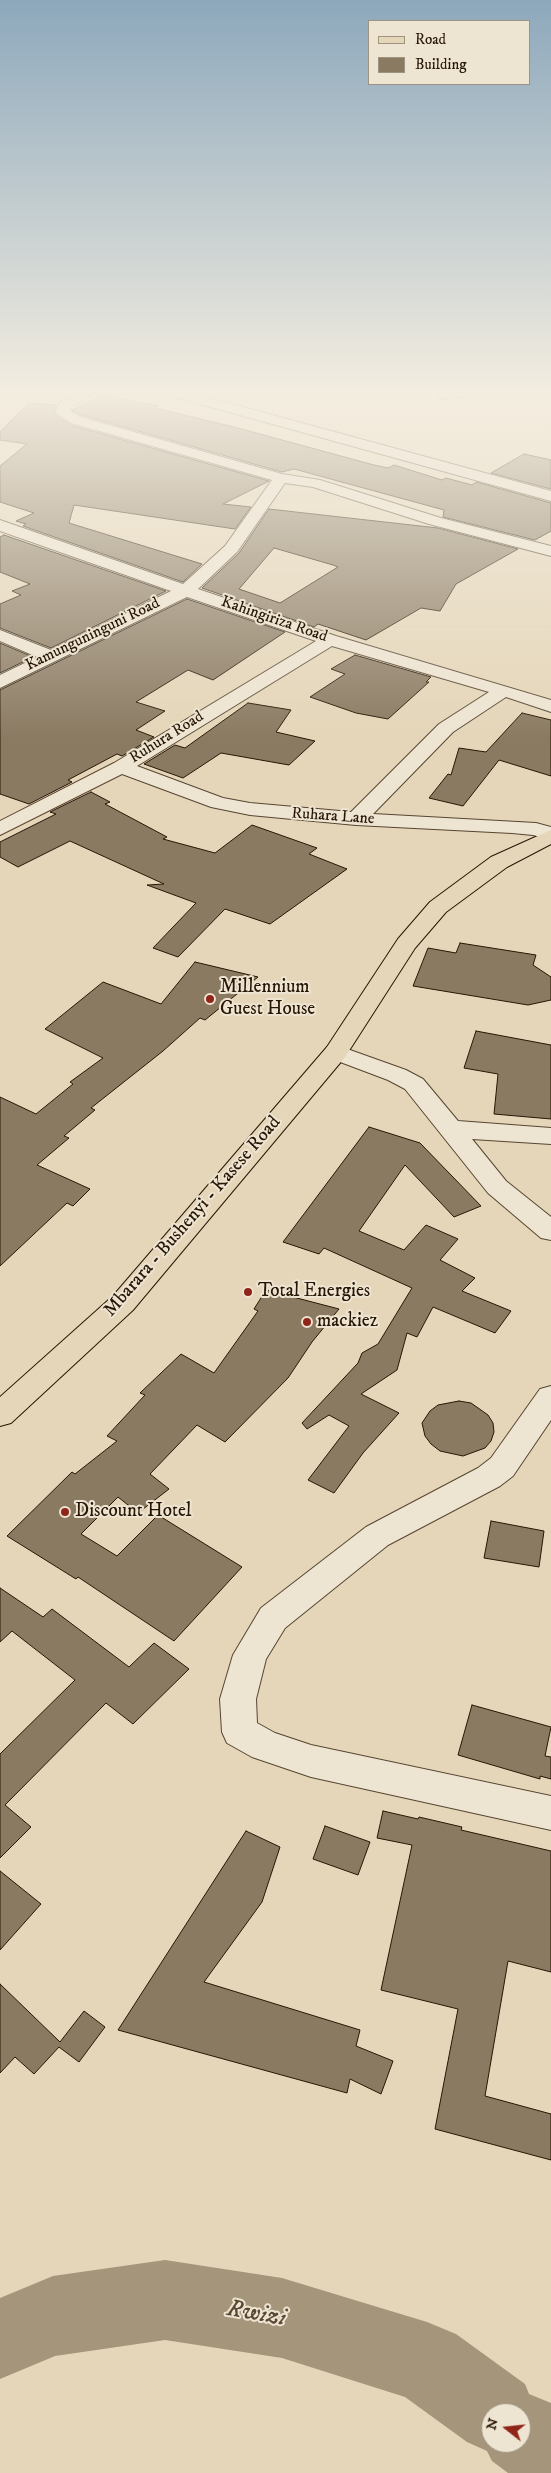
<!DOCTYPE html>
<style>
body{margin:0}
#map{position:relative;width:551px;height:2473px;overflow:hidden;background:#e5d6b9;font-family:"IM FELL DW Pica",serif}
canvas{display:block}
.legend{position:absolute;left:368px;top:20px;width:162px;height:65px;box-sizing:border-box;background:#eee4d2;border:1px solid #9e9280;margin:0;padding:6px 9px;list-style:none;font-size:15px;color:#271604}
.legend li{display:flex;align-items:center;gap:10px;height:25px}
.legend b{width:25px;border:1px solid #9e9280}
.north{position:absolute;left:481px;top:2403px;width:50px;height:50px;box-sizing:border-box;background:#eee4d2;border:1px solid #9e9280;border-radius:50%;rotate:286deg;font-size:14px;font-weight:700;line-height:20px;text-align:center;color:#271604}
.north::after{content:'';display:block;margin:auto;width:18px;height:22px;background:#8f2418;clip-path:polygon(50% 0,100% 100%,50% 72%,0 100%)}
</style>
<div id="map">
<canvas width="551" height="2473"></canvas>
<ul class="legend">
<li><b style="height:6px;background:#e5d6b9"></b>Road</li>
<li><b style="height:14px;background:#8a7a62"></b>Building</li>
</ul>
<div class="north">N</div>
</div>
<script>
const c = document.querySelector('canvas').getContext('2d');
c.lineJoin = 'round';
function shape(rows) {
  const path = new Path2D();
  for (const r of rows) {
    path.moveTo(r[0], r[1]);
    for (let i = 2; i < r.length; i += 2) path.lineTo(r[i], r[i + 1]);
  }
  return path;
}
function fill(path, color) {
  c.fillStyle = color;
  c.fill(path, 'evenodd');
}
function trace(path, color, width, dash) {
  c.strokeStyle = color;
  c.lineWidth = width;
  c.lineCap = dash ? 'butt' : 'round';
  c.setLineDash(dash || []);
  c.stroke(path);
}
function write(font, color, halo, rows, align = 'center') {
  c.font = font + ' "IM FELL DW Pica",serif';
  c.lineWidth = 4;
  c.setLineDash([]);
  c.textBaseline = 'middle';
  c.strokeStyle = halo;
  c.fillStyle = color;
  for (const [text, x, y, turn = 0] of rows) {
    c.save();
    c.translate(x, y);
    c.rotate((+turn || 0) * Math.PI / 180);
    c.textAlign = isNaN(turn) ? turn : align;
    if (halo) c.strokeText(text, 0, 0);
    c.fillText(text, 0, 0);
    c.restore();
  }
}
fill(shape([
 [165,2260,282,2278,427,2322,456,2334,525,2384,529,2394,551,2403,551,2473,508,2473,492,2461,487,2451,467,2442,405,2397,282,2358,165,2340,55,2356,0,2379,0,2298,53,2276,165,2260],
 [491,2413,521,2413,521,2443,491,2443,491,2413]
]), '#a4957b');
const building = shape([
 [104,395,158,406,155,408,238,428,374,465,388,468,394,465,442,480,446,478,472,485,476,482,551,503,551,531,535,540,443,517,444,510,294,469,282,472,82,415,72,410,104,395],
 [29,403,56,405,54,414,70,425,269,481,223,504,251,507,235,529,74,505,69,523,202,564,183,582,23,526,26,524,16,521,34,513,0,502,0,466,27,444,0,440,0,432,29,403],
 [524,454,551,460,551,489,491,473,524,454],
 [269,509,438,528,518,549,456,584,440,611,421,608,366,640,318,624,314,627,202,588,239,553,269,509],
 [274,548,333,565,338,567,280,603,239,589,274,548],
 [4,535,166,591,51,648,0,628,0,604,21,595,12,591,30,584,0,572,0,537,4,535],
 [187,599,285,632,213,680,188,670,136,702,165,711,136,730,154,737,122,756,117,754,68,780,72,782,29,804,0,794,0,690,187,599],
 [0,643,33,657,0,673,0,643],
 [355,655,431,677,426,682,429,682,388,719,356,713,310,697,345,674,331,669,355,655],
 [248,703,291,710,276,732,315,741,289,765,221,753,183,778,144,764,175,745,185,748,248,703],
 [522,713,551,720,551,776,499,760,463,806,429,798,448,774,451,775,459,748,486,752,522,713],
 [91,792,110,802,105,804,167,837,163,839,215,853,252,825,317,848,309,854,347,869,270,924,225,909,178,957,153,948,196,903,147,885,164,884,70,841,18,867,0,857,0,842,56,814,50,812,91,792],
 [460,943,536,955,533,965,551,977,551,1000,528,1005,413,986,428,948,456,953,460,943],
 [195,962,258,977,205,1020,200,1018,163,1051,91,1108,95,1110,64,1136,69,1138,37,1165,90,1189,73,1206,67,1203,0,1266,0,1097,36,1114,73,1084,70,1082,103,1058,45,1029,103,982,161,1004,195,962],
 [476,1031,551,1045,551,1119,494,1114,498,1074,464,1068,476,1031],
 [369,1127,420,1143,481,1206,454,1217,405,1165,359,1231,404,1250,426,1225,458,1239,440,1260,475,1278,462,1291,511,1311,495,1333,433,1307,417,1337,407,1333,397,1370,361,1394,399,1413,363,1453,334,1493,308,1480,349,1426,329,1415,307,1429,302,1423,358,1363,362,1353,378,1344,412,1288,324,1248,319,1254,283,1242,369,1127],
 [266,1290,339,1309,312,1342,288,1378,225,1442,197,1425,150,1474,169,1489,138,1513,118,1497,81,1534,117,1556,158,1515,242,1567,174,1641,78,1577,76,1579,7,1536,72,1472,75,1474,117,1441,107,1436,145,1395,140,1393,181,1354,214,1373,258,1311,254,1309,266,1290],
 [459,1401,471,1403,488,1415,493,1423,494,1432,491,1441,485,1448,463,1456,440,1451,431,1444,425,1436,422,1423,430,1411,438,1405,459,1401],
 [491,1521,544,1531,539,1567,484,1558,491,1521],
 [0,1588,43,1617,52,1609,129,1667,154,1643,189,1669,133,1724,106,1703,5,1805,31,1827,0,1858,0,1754,75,1680,12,1631,0,1642,0,1588],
 [472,1705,551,1727,545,1756,551,1757,551,1779,540,1776,540,1779,458,1755,472,1705],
 [383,1811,418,1819,419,1817,462,1827,461,1830,551,1851,551,1972,508,1961,485,2096,551,2114,551,2160,435,2129,458,2009,381,1990,412,1845,377,1838,383,1811],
 [325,1826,370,1842,358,1875,313,1859,325,1826],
 [246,1831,280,1847,262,1902,204,1982,360,2030,356,2046,393,2061,381,2094,350,2079,347,2093,118,2030,246,1831],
 [0,1871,41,1904,0,1950,0,1871],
 [0,1984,60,2042,84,2011,105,2027,79,2062,59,2047,34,2074,15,2057,0,2073,0,1984]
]);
fill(building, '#8a7a62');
trace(building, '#271604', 1);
const minor = shape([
 [77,393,95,393,71,407,70,411,81,417,282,474,320,480,441,518,551,546,551,556,429,524,313,487,285,483,237,552,198,589,336,636,551,700,551,712,506,697,453,732,373,814,536,823,551,827,551,840,533,835,512,833,356,825,250,815,211,807,122,774,0,835,0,821,114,763,316,641,187,597,0,688,0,675,37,657,0,641,0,630,51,650,171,591,0,531,0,520,183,584,225,546,272,480,71,423,55,412,60,402,77,393],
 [332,646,489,692,439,724,351,812,250,803,223,798,137,766,332,646],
 [169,393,192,393,551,491,551,501,171,396,169,393],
 [438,393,466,393,464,396,444,399,439,398,438,393],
 [336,1045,406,1070,423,1079,458,1121,551,1128,551,1144,472,1139,506,1181,551,1217,551,1240,541,1238,488,1193,405,1089,388,1080,327,1057,324,1052,327,1047,336,1045],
 [551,1386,551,1420,513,1476,500,1486,388,1545,285,1628,266,1659,256,1699,257,1723,275,1733,311,1745,551,1796,551,1830,311,1777,252,1757,227,1743,222,1732,220,1699,233,1655,261,1608,366,1527,478,1468,491,1458,540,1389,551,1386]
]);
const major = shape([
 [551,830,551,844,507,867,446,912,415,948,345,1057,133,1310,11,1423,0,1426,0,1397,113,1296,327,1047,398,939,430,902,491,857,551,830]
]);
trace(minor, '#564631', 2);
trace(major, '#271604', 2);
fill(minor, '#eee4d2');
fill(major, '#e5d6b9');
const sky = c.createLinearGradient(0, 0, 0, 739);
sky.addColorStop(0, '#8da8bc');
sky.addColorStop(0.53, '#f3ede0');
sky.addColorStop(1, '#f3ede000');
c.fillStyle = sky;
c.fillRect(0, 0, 551, 739);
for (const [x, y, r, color] of [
 [210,999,5,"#8f2418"],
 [248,1292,5,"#8f2418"],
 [307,1322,5,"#8f2418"],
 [65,1512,5,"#8f2418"]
]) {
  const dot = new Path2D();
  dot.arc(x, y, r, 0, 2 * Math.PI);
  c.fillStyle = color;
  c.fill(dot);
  trace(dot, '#eee4d2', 2);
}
write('16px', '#271604', '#eee4d2', [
 ["Kahingiriza Road",274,620,19],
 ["Kamunguninguni Road",93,635,-26],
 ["Ruhura Road",167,738,-32],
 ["Ruhara Lane",333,817,4]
]);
write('19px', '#271604', '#eee4d2', [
 ["Millennium",220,988],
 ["Guest House",220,1010],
 ["Total Energies",258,1292],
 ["mackiez",317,1322],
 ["Discount Hotel",75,1512]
], 'left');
write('19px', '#271604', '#eee4d2', [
 ["Mbarara - Bushenyi - Kasese Road",193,1217,-49]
]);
write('italic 24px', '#594934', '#eee4d2', [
 ["Rwizi",256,2315,10]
]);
</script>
